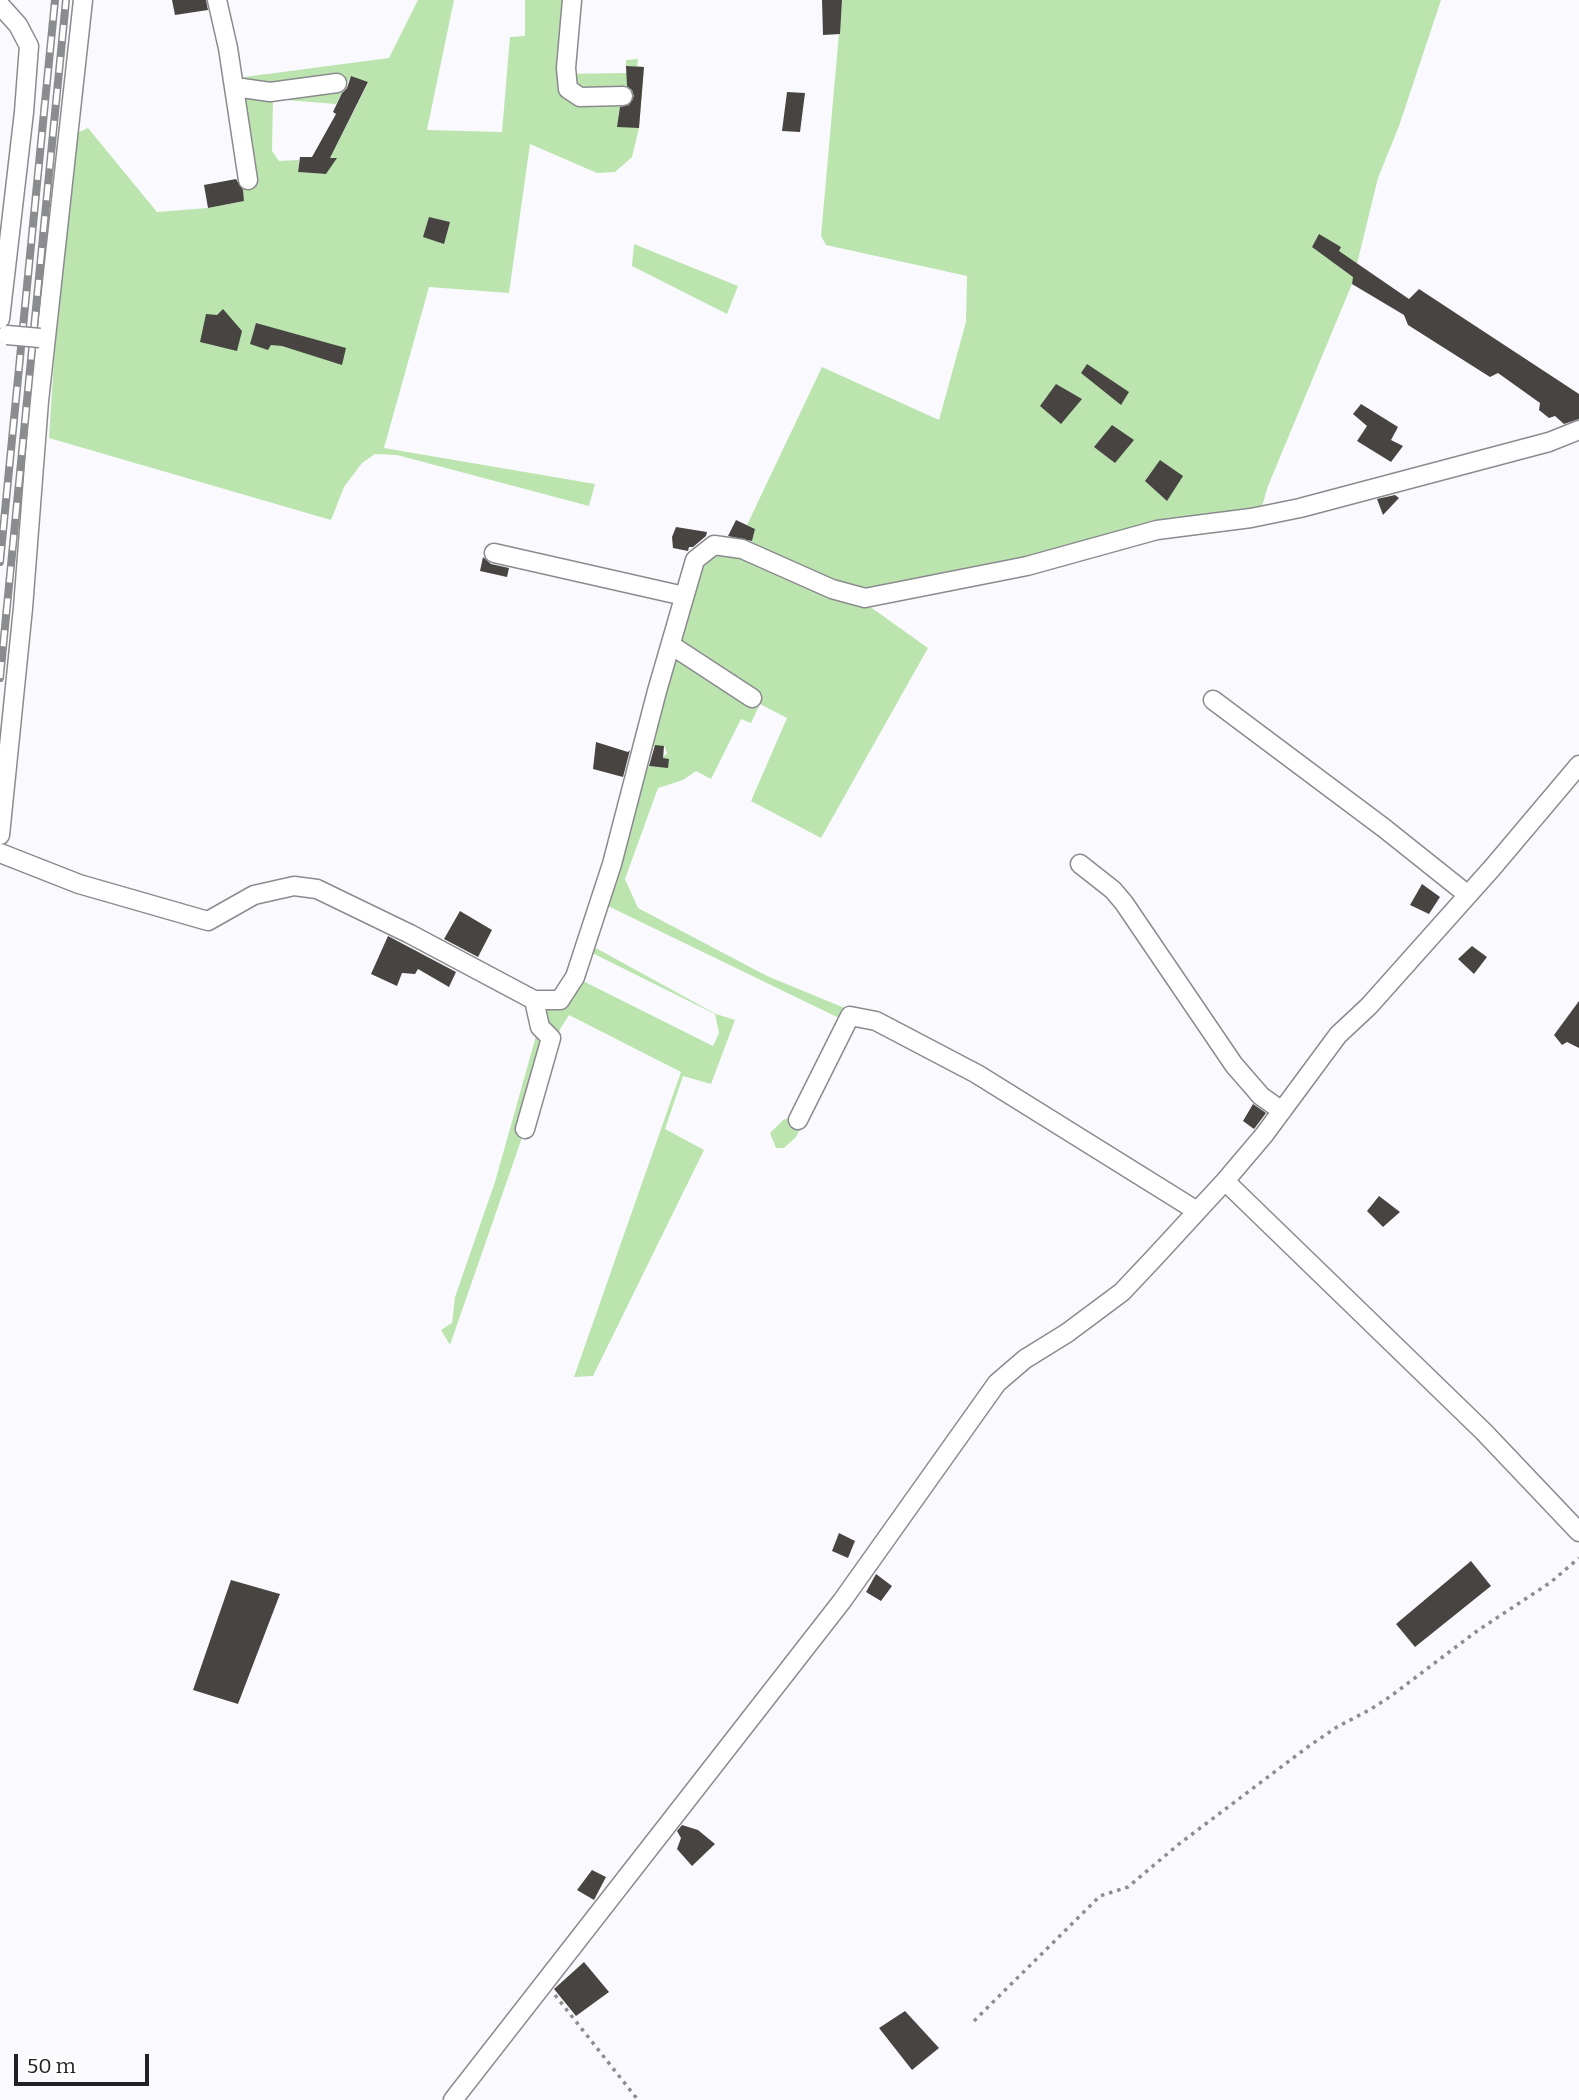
<!DOCTYPE html>
<style>
body{margin:0}
#map{position:relative;width:1579px;height:2100px;overflow:hidden;background:#fafafe;font-family:Bitter,serif}
canvas{display:block}
.scale{position:absolute;left:14px;top:2054px;width:135px;height:32px;box-sizing:border-box;border:4px solid #202122;border-top:0;padding-left:9px;font-size:21px;line-height:24px;white-space:nowrap;color:#202122;-webkit-text-stroke:5px #fff;paint-order:stroke}
</style>
<div id="map">
<canvas width="1579" height="2100"></canvas>
<div class="scale">50 m</div>
</div>
<script>
const c = document.querySelector('canvas').getContext('2d');
c.lineJoin = 'round';
function fill(path, color) {
  c.fillStyle = color;
  c.fill(path, 'evenodd');
}
function shape(rows) {
  const path = new Path2D();
  for (const r of rows) {
    path.moveTo(r[0], r[1]);
    for (let i = 2; i < r.length; i += 2) path.lineTo(r[i], r[i + 1]);
  }
  return path;
}
function trace(path, color, width, dash) {
  c.strokeStyle = color;
  c.lineWidth = width;
  c.lineCap = dash ? 'butt' : 'round';
  c.setLineDash(dash || []);
  c.stroke(path);
}
fill(shape([
 [418,0,454,0,427,130,502,132,510,37,525,36,525,0,567,0,561,74,626,73,626,60,638,59,637,66,644,67,639,128,632,157,615,172,597,173,530,144,509,293,429,287,384,448,595,484,589,506,397,455,375,454,362,463,344,487,331,520,49,438,54,360,75,134,88,128,157,212,208,208,244,201,229,79,389,58],
 [351,76,368,83,330,158,335,159,326,174,298,172,299,160,279,161,272,151,273,99,336,104],
 [842,0,1441,0,1399,126,1378,178,1352,284,1268,486,1259,516,862,601,928,648,821,838,751,801,787,718,760,704,751,723,741,719,711,779,696,771,683,780,658,788,625,879,638,908,767,976,876,1021,885,1034,852,1025,796,1137,784,1148,776,1148,770,1133,783,1120,796,1115,839,1018,608,906,589,931,594,947,716,1014,735,1020,711,1084,683,1076,665,1129,704,1150,593,1376,574,1377,681,1072,569,1015,559,1031,450,1345,441,1330,452,1323,455,1297,495,1182,538,1029,534,1000,560,1000,575,977,713,1046,719,1033,715,1014,584,949,695,560,714,545,749,552,755,529,747,525,822,367,939,420,966,322,967,276,826,245,821,236],
 [649,745,665,747,667,754,663,756,663,767,647,766],
 [634,244,738,286,727,314,632,266]
]), '#bbe4af');
fill(shape([
 [172,0,206,0,208,10,175,15],
 [822,0,842,0,840,34,823,35],
 [626,66,644,67,639,128,617,127,620,107,629,105,634,96,632,90,627,86],
 [351,76,368,82,330,158,337,158,326,174,298,172,300,157,312,157,336,114,333,112,342,93,347,88],
 [787,92,805,93,800,132,782,131],
 [236,179,243,190,244,201,208,208,204,185],
 [429,217,450,222,444,244,423,237],
 [1319,234,1341,247,1339,251,1409,299,1419,289,1579,394,1579,419,1564,424,1555,416,1549,418,1539,410,1540,403,1498,373,1490,377,1408,325,1404,315,1352,284,1353,277,1312,247],
 [223,309,242,331,237,351,200,342,206,314,217,315],
 [256,323,346,348,342,365,282,346,271,345,268,350,250,344],
 [1087,364,1129,392,1121,405,1081,373],
 [1056,384,1082,399,1061,424,1040,406],
 [1361,404,1398,427,1391,440,1403,446,1391,462,1357,441,1367,426,1353,414],
 [1112,425,1134,440,1115,463,1094,447],
 [1160,460,1183,476,1167,501,1145,481],
 [1395,495,1399,498,1383,515,1377,499],
 [736,520,755,529,752,541,728,536],
 [676,527,707,532,706,536,693,547,689,547,688,551,673,548,672,537],
 [483,557,491,564,509,568,507,577,480,571],
 [596,742,628,752,630,750,623,777,593,769],
 [655,745,664,746,663,758,669,759,668,768,649,766],
 [1422,884,1440,897,1429,914,1410,905],
 [460,911,492,930,478,957,444,939],
 [388,936,456,972,449,987,418,969,415,974,402,973,397,986,371,974],
 [1472,946,1487,957,1474,974,1458,959],
 [1579,1001,1579,1048,1567,1042,1562,1045,1554,1035],
 [1253,1104,1266,1113,1254,1129,1243,1121],
 [1379,1196,1400,1212,1383,1227,1367,1211],
 [839,1533,855,1541,848,1558,832,1551],
 [1471,1561,1491,1586,1415,1647,1396,1624],
 [876,1574,892,1586,881,1601,866,1592],
 [231,1580,280,1594,238,1704,193,1690],
 [682,1825,698,1830,715,1844,692,1866,677,1849,681,1838,677,1831],
 [592,1870,606,1877,594,1900,577,1890],
 [584,1962,609,1992,576,2016,554,1989],
 [905,2011,939,2048,912,2070,879,2028]
]), '#474442');
const minor = shape([
 [217,0,228,48,248,180],
 [572,0,566,68,568,89,580,97,623,96],
 [0,5,18,25,29,46,24,112,0,319],
 [235,87,270,92,337,83],
 [494,553,684,596],
 [671,645,752,698],
 [1213,700,1384,828,1468,895],
 [0,835,23,608,39,401,83,0],
 [0,853,79,884,208,921,254,895,294,886,317,889,410,934,534,1000,560,1000,575,977,612,864,657,691,695,560,714,545,742,549,832,589,865,598,1027,566,1157,530,1251,518,1300,508,1549,442,1579,430],
 [1080,864,1113,890,1124,903,1234,1065,1261,1096,1282,1111],
 [798,1120,850,1016,876,1021,977,1074,1197,1211],
 [525,1129,551,1038,540,1027,534,1000],
 [1225,1181,1484,1432,1579,1532],
 [453,2100,842,1601,997,1383,1025,1359,1067,1333,1122,1292,1155,1257,1225,1181,1264,1135,1338,1035,1369,1006,1493,867,1579,765]
]);
trace(minor, '#8b8b8f', 21);
trace(shape([
 [555,1995,638,2100],
 [974,2021,1100,1896,1128,1887,1179,1844,1309,1746,1337,1727,1371,1709,1391,1696,1477,1631,1551,1582,1579,1558]
]), '#8d8d90', 3.5, [3.5, 5]);
trace(minor, '#fff', 18);
const rail = shape([
 [0,562,55,0],
 [0,678,66,0]
]);
trace(rail, '#8b8c8e', 8);
trace(rail, '#fff', 5, [16]);
const minorBridge = shape([
 [7,335,40,338]
]);
trace(minorBridge, '#8b8b8f', 21, []);
trace(minorBridge, '#fff', 18);
</script>
